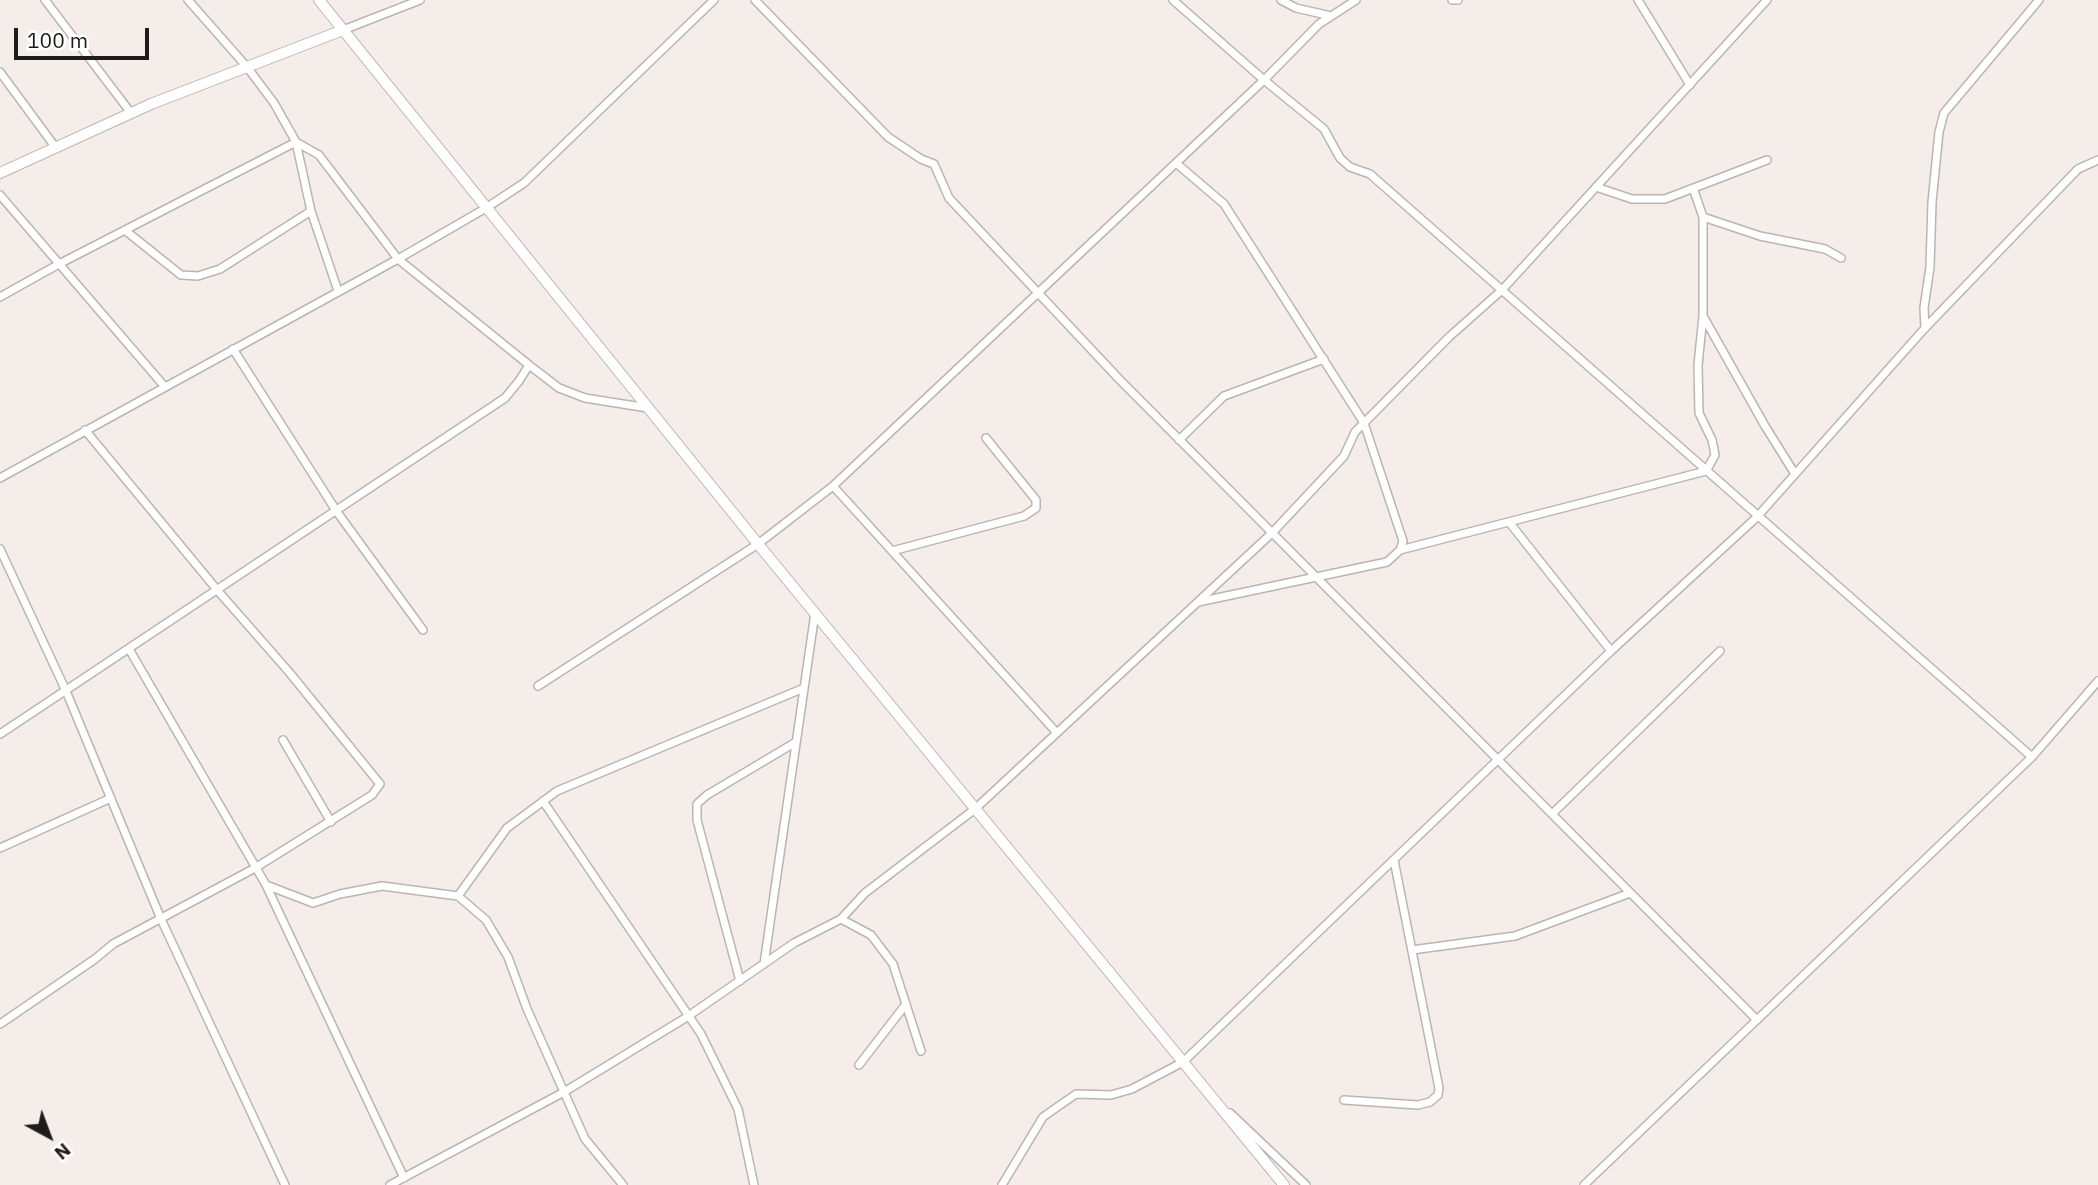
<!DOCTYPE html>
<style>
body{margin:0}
#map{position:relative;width:2098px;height:1185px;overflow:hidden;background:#f5edea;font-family:"IBM Plex Sans",sans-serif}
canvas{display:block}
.north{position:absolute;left:14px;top:1101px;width:70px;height:70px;-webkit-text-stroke:5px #fff;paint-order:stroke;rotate:139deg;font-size:19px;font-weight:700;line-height:28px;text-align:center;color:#1e1b1a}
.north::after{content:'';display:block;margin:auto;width:24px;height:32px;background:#1e1b1a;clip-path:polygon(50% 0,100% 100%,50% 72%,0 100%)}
.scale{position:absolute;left:14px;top:28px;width:135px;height:32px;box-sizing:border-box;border:4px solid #1e1b1a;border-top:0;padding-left:9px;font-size:21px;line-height:24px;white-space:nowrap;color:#1e1b1a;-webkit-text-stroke:5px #fff;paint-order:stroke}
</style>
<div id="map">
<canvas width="2098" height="1185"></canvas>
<div class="north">N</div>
<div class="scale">100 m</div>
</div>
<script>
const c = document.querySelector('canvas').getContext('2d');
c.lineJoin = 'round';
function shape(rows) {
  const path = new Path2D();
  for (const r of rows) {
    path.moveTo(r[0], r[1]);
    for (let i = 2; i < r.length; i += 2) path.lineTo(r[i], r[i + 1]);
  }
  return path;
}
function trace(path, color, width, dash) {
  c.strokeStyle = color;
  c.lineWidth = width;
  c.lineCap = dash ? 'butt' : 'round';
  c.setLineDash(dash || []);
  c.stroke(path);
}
const minor = shape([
 [45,0,131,113],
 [188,0,247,67,274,103,296,142,311,211,338,291],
 [755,0,888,137,921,159,934,164,949,198,1119,379,1757,1020],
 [1173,0,1264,80,1324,129,1340,158,1350,167,1370,174,2032,757],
 [1281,0,1296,8,1331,16],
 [1452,0,1458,0],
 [1638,0,1690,85],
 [343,30,420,0],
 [0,72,56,148],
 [1176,163,1224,204,1364,423,1403,541,1400,550,1387,562,1198,602],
 [1596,187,1632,199,1665,199,1767,160],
 [1693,188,1703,217,1703,316,1765,426,1795,474],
 [0,195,165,387],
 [1703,217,1760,236,1825,249,1841,258],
 [126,231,181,275,198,276,220,269,311,211],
 [0,297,59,264,296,142,319,155,398,259,529,365,559,388,585,398,648,408],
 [1925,328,1924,308,1930,267,1932,202,1939,132,1944,113,2039,0],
 [233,349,337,512,423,630],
 [1179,440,1224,396,1324,359],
 [0,478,398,259,486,208,524,183,714,0],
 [833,486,1057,733],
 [1509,522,1611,651],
 [0,549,66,691,161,919,285,1185],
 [1400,550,1706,471,1715,455,1712,440,1699,413,1698,365,1703,316],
 [892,551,1024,516,1036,508,1036,500,986,438],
 [129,649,266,885,313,903,340,894,382,886,458,896,486,920,508,957,527,1009,585,1139,623,1185],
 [538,686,758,544,833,486,1264,80,1319,24,1356,0],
 [0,734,505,398,519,381,529,365],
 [283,740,331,822],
 [543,801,701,1034,738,1109,754,1185],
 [1552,814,1720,651],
 [0,848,111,798],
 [266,885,404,1178],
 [458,896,507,828,557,791,804,688],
 [841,919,871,935,893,964,921,1051],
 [1412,950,1515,936,1630,893],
 [764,964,815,613],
 [740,981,697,820,697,804,707,795,796,742],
 [0,1024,95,959,113,944,255,868,372,795,380,784,289,672,218,591,85,430],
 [859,1065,906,1004],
 [1344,1100,1418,1105,1430,1102,1438,1095,1439,1088,1394,860],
 [1230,1113,1306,1185],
 [390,1185,564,1092,687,1017,794,943,841,919,865,893,975,809,1272,533,1344,456,1355,432,1364,423,1449,337,1502,290,1767,0],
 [1002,1185,1043,1117,1076,1094,1111,1095,1132,1089,1183,1062,1611,651,1757,517,1925,328,2078,169,2098,160],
 [1584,1185,2032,757,2098,681]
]);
const tertiary = shape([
 [319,0,758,544,1284,1185],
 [0,173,151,104,343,30]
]);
trace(minor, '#bcb4b1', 10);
trace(tertiary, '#bcb4b1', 12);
trace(minor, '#fff', 7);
trace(tertiary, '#fff', 10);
</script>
